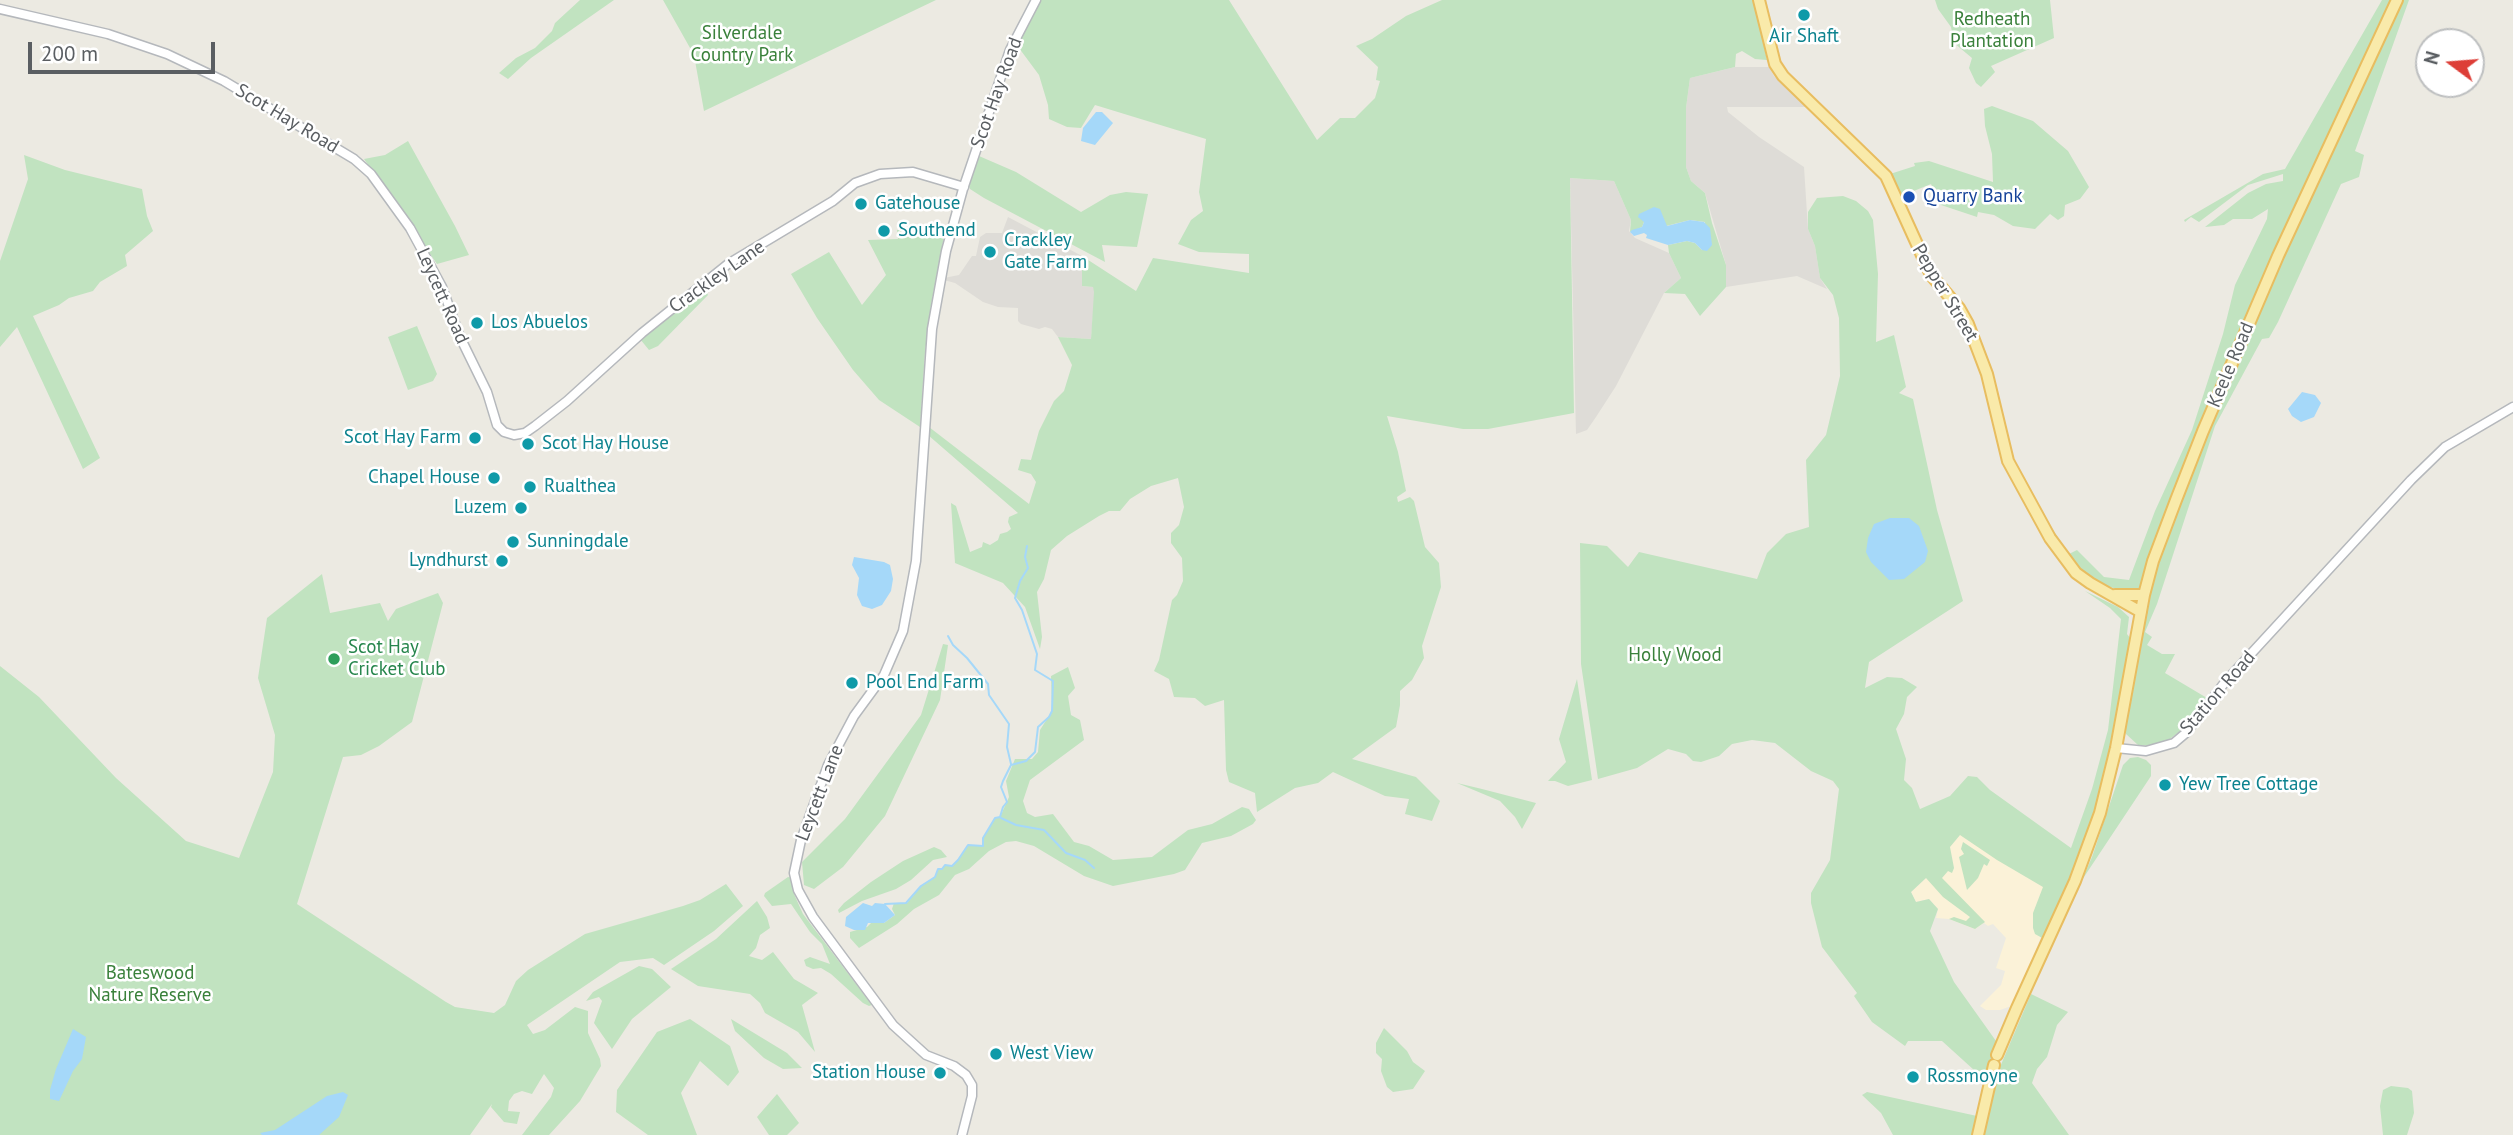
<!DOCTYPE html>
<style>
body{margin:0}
#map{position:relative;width:2513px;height:1135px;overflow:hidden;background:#eceae2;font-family:"PT Sans",sans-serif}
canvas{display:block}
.north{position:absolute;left:2415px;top:28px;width:70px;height:70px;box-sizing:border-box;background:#fff;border:2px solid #bdbfc0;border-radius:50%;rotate:286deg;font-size:19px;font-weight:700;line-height:28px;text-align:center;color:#5a5e62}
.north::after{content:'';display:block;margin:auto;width:24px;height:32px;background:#dd3e37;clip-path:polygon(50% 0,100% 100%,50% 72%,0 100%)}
.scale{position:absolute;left:28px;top:42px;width:187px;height:32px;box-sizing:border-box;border:4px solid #5a5e62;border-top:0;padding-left:9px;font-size:21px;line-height:24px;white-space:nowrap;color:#5a5e62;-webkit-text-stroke:5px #fff;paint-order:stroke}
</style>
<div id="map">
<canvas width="2513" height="1135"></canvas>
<div class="north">N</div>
<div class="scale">200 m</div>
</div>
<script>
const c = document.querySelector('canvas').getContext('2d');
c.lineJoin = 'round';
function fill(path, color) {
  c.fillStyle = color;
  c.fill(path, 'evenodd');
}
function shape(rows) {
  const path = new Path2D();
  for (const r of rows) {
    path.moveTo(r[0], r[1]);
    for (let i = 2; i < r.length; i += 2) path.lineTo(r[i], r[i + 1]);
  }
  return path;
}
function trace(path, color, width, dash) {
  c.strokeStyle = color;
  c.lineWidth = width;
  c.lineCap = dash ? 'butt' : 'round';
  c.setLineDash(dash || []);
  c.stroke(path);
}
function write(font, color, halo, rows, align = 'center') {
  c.font = font + ' "PT Sans",sans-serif';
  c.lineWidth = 5;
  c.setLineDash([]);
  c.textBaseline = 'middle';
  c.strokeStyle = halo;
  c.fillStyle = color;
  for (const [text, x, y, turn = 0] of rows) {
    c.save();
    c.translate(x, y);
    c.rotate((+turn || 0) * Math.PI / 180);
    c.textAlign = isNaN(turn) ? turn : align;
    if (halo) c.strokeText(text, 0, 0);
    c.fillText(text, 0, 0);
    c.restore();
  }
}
fill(shape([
 [1961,832,2074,853,2014,1005,2000,1010,1986,1010,1980,1006,2001,985,2005,971,1996,968,2006,938,1993,924,1988,926,1984,923,1975,929,1949,919,1936,918,1938,909,1929,899,1916,902,1911,892,1926,878,1935,855,1956,840]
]), '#fbf2d8');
fill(shape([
 [1735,67,1769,67,1774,76,1806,107,1727,107,1728,112,1759,137,1804,167,1808,229,1815,246,1820,278,1827,289,1797,276,1726,287,1726,265,1705,193,1691,181,1686,167,1686,108,1690,78],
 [1570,178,1614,181,1631,220,1629,231,1635,238,1669,253,1681,278,1664,293,1616,386,1596,417,1587,430,1576,434],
 [1008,217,1082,256,1082,286,1093,287,1095,292,1091,339,1058,337,1052,329,1045,327,1039,329,1021,324,1018,321,1018,308,998,307,983,302,955,283,944,280,944,278,959,275,972,256,976,256,980,237,986,233,1002,233]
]), '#dedcd7');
fill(shape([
 [580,0,614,0,531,58,508,79,499,73,516,58,535,48,552,31,555,23],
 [663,0,936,0,704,111,694,55],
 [1041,0,1229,0,1317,140,1340,118,1355,118,1375,98,1380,81,1376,80,1378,67,1356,46,1372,39,1406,16,1442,0,1754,0,1767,60,1755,59,1742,51,1736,54,1735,67,1690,78,1686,108,1686,167,1691,181,1705,193,1712,223,1726,265,1726,287,1700,316,1685,294,1664,293,1681,278,1669,253,1668,245,1687,241,1695,243,1702,250,1705,222,1690,220,1666,226,1644,222,1642,227,1630,232,1631,220,1614,181,1570,178,1574,413,1488,429,1463,429,1387,416,1398,452,1406,491,1397,497,1398,502,1410,497,1414,501,1425,547,1439,563,1441,587,1422,646,1424,658,1412,680,1400,691,1400,705,1396,727,1352,759,1416,777,1440,801,1432,821,1405,814,1409,799,1385,796,1333,772,1318,783,1295,788,1257,812,1255,793,1229,782,1226,770,1224,700,1205,706,1195,698,1174,697,1169,679,1154,671,1159,660,1172,600,1177,595,1183,581,1182,558,1171,543,1171,533,1179,525,1184,507,1178,478,1151,486,1130,499,1120,511,1109,511,1099,516,1067,536,1051,550,1044,579,1037,592,1042,637,1040,649,1025,607,1003,583,955,563,951,503,956,506,970,552,982,547,983,542,990,545,998,540,1000,534,1007,532,1011,529,1008,522,1009,517,1018,513,928,435,929,427,1029,504,1036,482,1031,474,1018,470,1021,459,1031,460,1039,431,1054,401,1064,391,1072,365,1058,337,1091,339,1094,292,1093,287,1082,286,1082,256,1136,291,1153,258,1249,273,1249,254,1199,252,1178,244,1191,220,1203,211,1199,192,1206,139,1095,105,1081,128,1067,127,1049,119,1048,105,1039,75,1016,44],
 [1935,0,2050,0,2054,38,1991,66,1995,72,1981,87,1976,83,1969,68,1972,58,1954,43,1951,27,1938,9],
 [2382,0,2393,0,2316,162,2139,588,2126,592,2095,582,2068,560,2039,509,2069,554,2077,550,2104,577,2129,580,2155,511,2192,430,2223,334,2235,285,2267,219,2268,209,2252,219,2233,219,2224,225,2205,227,2248,193,2266,184,2283,181,2283,174,2248,185,2199,222,2191,217,2185,222,2184,220,2263,174,2285,169],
 [2401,0,2409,0,2355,151,2364,155,2359,177,2341,184,2278,322,2269,338,2262,339,2215,426,2157,604,2145,632,2152,637,2147,645,2162,654,2175,654,2165,673,2207,698,2179,732,2167,741,2151,746,2138,745,2126,734,2126,721,2147,601,2160,557,2194,463,2277,266],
 [1992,106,2033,121,2068,151,2089,187,2080,199,2065,205,2064,216,2058,220,2050,214,2035,229,2013,226,1994,215,1978,212,1977,217,1938,204,1931,184,1899,197,1890,174,1915,166,1914,163,1929,161,1993,182,1992,154,1985,126,1984,109],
 [408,141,455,226,469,255,437,264,364,159,385,155],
 [24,155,65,170,142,189,147,216,153,231,125,255,127,266,100,282,93,291,69,298,59,305,33,316,100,458,83,469,17,327,0,347,0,261,28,179],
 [979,156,1016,172,1081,212,1110,195,1126,192,1148,194,1137,247,1102,245,1105,262,984,198,970,189,969,186],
 [1843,196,1856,201,1868,211,1873,220,1878,274,1876,342,1894,335,1906,387,1899,393,1913,399,1937,510,1963,601,1869,662,1865,688,1887,677,1902,678,1917,687,1907,697,1904,714,1896,729,1906,759,1904,780,1912,788,1920,809,1950,796,1968,776,1977,777,1990,790,2071,848,2092,789,2108,730,2121,619,2110,608,2085,591,2118,607,2129,617,2127,634,2130,638,2108,768,2096,809,2073,873,2044,939,2035,934,2033,928,2033,913,2043,887,1997,860,1960,835,1950,847,1954,868,1952,873,1948,871,1942,878,1985,922,1975,929,1949,919,1954,917,1966,921,1970,917,1943,897,1926,878,1911,892,1916,902,1929,899,1938,909,1930,931,1954,982,1996,1041,1985,1080,1942,1041,1908,1041,1905,1046,1872,1022,1854,996,1857,993,1822,947,1811,903,1811,893,1830,860,1839,789,1833,781,1811,771,1775,743,1752,740,1732,744,1719,756,1701,762,1693,761,1686,754,1668,749,1637,768,1598,779,1581,664,1580,543,1607,546,1628,567,1639,552,1757,579,1767,553,1786,534,1809,527,1806,460,1826,435,1840,376,1839,318,1833,295,1820,278,1815,246,1808,229,1808,212,1817,198],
 [897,230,945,231,931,305,925,352,920,427,879,400,853,370,817,318,791,274,829,252,862,305,886,275,868,240,898,239],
 [704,287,708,295,658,346,649,350,640,339],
 [417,326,437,374,433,381,408,390,388,337],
 [322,574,330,613,380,603,388,621,396,609,422,599,438,593,443,603,412,722,379,746,361,755,343,757,297,904,446,1002,455,1007,494,1013,505,1005,516,981,528,970,585,934,683,906,700,900,726,884,743,906,714,931,664,965,653,958,620,962,527,1025,533,1034,545,1030,575,1007,588,1011,588,1033,600,1059,601,1066,580,1101,549,1135,522,1135,551,1097,554,1088,544,1074,532,1094,522,1091,514,1094,509,1101,508,1111,520,1112,517,1124,504,1122,491,1107,492,1104,470,1135,0,1135,0,666,39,697,116,778,186,841,239,858,273,772,275,735,258,678,267,618],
 [943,644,948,645,940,700,885,816,843,867,814,889,804,885,802,862,845,819,921,715],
 [1068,667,1075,688,1068,696,1071,715,1080,720,1084,740,1030,780,1023,801,1027,813,1035,817,1053,814,1074,842,1089,846,1113,860,1152,857,1188,830,1212,824,1242,807,1249,809,1256,820,1253,824,1231,836,1202,843,1185,870,1174,874,1113,886,1084,876,1034,846,1016,841,1006,842,989,851,969,869,955,875,939,895,914,909,897,924,859,948,850,938,850,932,867,927,872,922,884,923,895,915,892,909,894,903,907,903,921,886,935,877,938,869,942,869,945,865,953,866,968,845,983,846,983,838,995,818,1000,817,1009,797,1006,781,1015,759,1032,759,1038,752,1040,730,1052,711,1051,676],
 [1577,679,1592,780,1568,786,1555,781,1548,781,1566,762,1559,739],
 [2138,757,2146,760,2151,765,2151,776,2082,880,2092,857,2123,765,2130,758],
 [1457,783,1482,789,1536,803,1522,829,1515,817,1500,801],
 [1963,842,1990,860,1987,866,1984,864,1978,878,1967,890,1959,857,1964,854,1961,849],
 [934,847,941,850,947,857,933,860,911,880,896,889,862,901,839,913,838,910,844,903,871,882,903,861],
 [788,877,793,878,794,894,803,914,872,1005,869,1006,863,1003,831,974,821,968,813,969,806,966,804,960,810,957,830,964,822,944,810,932,791,904,772,906,764,896,765,893],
 [757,901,767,917,770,928,760,935,756,948,749,956,762,960,773,952,794,979,818,993,802,1005,815,1052,798,1032,765,1013,760,1003,750,994,698,986,671,969,716,939],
 [639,966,652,969,671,987,632,1019,612,1049,594,1023,602,1001,599,997,586,1001,593,992],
 [2031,994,2068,1012,2057,1025,2047,1057,2037,1069,2032,1083,2069,1135,1983,1135,1997,1074],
 [690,1019,730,1046,739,1072,728,1086,700,1061,681,1093,697,1135,648,1135,616,1112,617,1090,657,1032],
 [731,1019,787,1053,802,1068,783,1069,764,1058,735,1031],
 [1384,1028,1407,1051,1413,1062,1425,1071,1413,1089,1393,1092,1387,1087,1381,1071,1382,1059,1376,1053,1376,1043],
 [2391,1086,2408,1088,2412,1091,2414,1113,2407,1135,2383,1135,2380,1106,2383,1090],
 [1867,1092,1977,1116,1973,1135,1893,1135,1881,1113,1862,1095],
 [777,1094,799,1123,787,1135,769,1135,757,1117]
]), '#c1e3c0');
fill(shape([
 [1096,112,1102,112,1113,123,1095,145,1081,141,1083,128],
 [1654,207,1660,209,1667,226,1690,220,1704,222,1710,228,1712,245,1707,251,1702,250,1695,243,1687,241,1668,245,1646,238,1647,235,1644,233,1634,236,1630,232,1632,230,1642,227,1644,222,1638,217,1639,214],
 [2302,392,2315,395,2321,403,2314,417,2301,422,2292,416,2288,409],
 [1890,518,1909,518,1919,526,1928,551,1925,562,1904,579,1889,580,1871,562,1866,552,1868,538,1874,524],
 [854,557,884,562,890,565,893,579,891,591,882,605,872,609,862,606,857,595,859,578,852,565],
 [863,903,872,906,875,903,885,904,895,915,884,923,868,923,865,930,854,930,845,926,846,917],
 [73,1029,86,1037,82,1059,73,1071,59,1101,50,1099,50,1090,56,1069],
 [343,1092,348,1095,339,1117,319,1135,262,1135,260,1133,275,1130,327,1096]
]), '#a5d8f9');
trace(shape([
 [948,636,953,645,967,658,988,684,989,695,1009,724,1007,747,1011,764],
 [1001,818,1016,825,1044,830,1066,853,1085,860,1094,868],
 [885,904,906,903,921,886,935,877,938,869,942,869,945,865,952,866,958,860,968,845,983,846,983,838,995,818,1000,817,1003,807,1007,802,1001,787,1003,781,1011,765,1026,761,1035,752,1038,727,1049,717,1052,711,1053,681,1035,670,1037,654,1022,610,1015,598,1020,581,1028,568,1025,557,1027,546]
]), '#a5d8f9', 2);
const minor = shape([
 [0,9,108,34,167,54,224,81,354,159,371,174,410,228,442,287,460,337,487,392,497,425,504,432,514,435,525,433,535,426,567,401,642,333,728,264,833,201,855,183,880,174,913,172,964,187],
 [2116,748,2146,751,2174,743,2187,732,2225,682,2411,480,2445,447,2513,407],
 [962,1135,972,1096,972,1085,966,1075,954,1066,926,1055,893,1025,813,917,798,890,794,873,801,840,828,765,854,716,884,675,903,631,916,561,932,329,946,251,963,189,1010,50,1036,0]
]);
const major = shape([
 [1759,0,1775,64,1783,76,1886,176,1931,275,1959,308,1968,324,1987,374,2008,461,2050,538,2076,573,2090,583,2141,612],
 [2115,595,2144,595],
 [1997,1055,2017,1008,2075,881,2100,813,2116,748,2144,595,2153,561,2176,500,2203,431,2278,256,2397,0],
 [1978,1135,1994,1065]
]);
trace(minor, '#b5b8bc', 11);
trace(major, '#e8bd60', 14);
trace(minor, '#fff', 8);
trace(major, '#f9eaaa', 10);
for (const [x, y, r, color] of [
 [1804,15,7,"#0f9aa8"],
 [1909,197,7,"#1a4fb4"],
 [861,204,7,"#0f9aa8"],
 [884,231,7,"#0f9aa8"],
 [990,252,7,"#0f9aa8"],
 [477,323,7,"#0f9aa8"],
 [475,438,7,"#0f9aa8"],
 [528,444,7,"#0f9aa8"],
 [494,478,7,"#0f9aa8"],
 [530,487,7,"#0f9aa8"],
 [521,508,7,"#0f9aa8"],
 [513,542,7,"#0f9aa8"],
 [502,561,7,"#0f9aa8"],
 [334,659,7,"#2e9e5b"],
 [852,683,7,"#0f9aa8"],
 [2165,785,7,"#0f9aa8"],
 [996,1054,7,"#0f9aa8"],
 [940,1073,7,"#0f9aa8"],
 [1913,1077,7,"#0f9aa8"]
]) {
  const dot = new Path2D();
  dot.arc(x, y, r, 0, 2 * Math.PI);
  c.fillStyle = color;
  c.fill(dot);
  trace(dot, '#fff', 2.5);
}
write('19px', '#3a813b', '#fff', [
 ["Redheath",1992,20],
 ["Plantation",1992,42],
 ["Silverdale",742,34],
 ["Country Park",742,56],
 ["Holly Wood",1675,656],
 ["Bateswood",150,974],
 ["Nature Reserve",150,996]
]);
write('19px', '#0d838f', '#fff', [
 ["Air Shaft",1804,37,"center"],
 ["Gatehouse",875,204],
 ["Southend",898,231],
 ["Crackley",1004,241],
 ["Gate Farm",1004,263],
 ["Los Abuelos",491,323],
 ["Scot Hay Farm",461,438,"right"],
 ["Scot Hay House",542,444],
 ["Chapel House",480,478,"right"],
 ["Rualthea",544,487],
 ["Luzem",507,508,"right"],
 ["Sunningdale",527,542],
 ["Lyndhurst",488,561,"right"],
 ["Pool End Farm",866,683],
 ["Yew Tree Cottage",2179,785],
 ["West View",1010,1054],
 ["Station House",926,1073,"right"],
 ["Rossmoyne",1927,1077]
], 'left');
write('19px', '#5a5e62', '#fff', [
 ["Scot Hay Road",997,93,-70],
 ["Scot Hay Road",287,119,31],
 ["Crackley Lane",717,277,-35],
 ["Pepper Street",1945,293,59],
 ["Leycett Road",442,296,66],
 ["Keele Road",2231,365,-67],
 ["Station Road",2218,693,-49],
 ["Leycett Lane",820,793,-69]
]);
write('19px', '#164399', '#fff', [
 ["Quarry Bank",1923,197]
], 'left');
write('19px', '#27864d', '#fff', [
 ["Scot Hay",348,648],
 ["Cricket Club",348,670]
], 'left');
</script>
